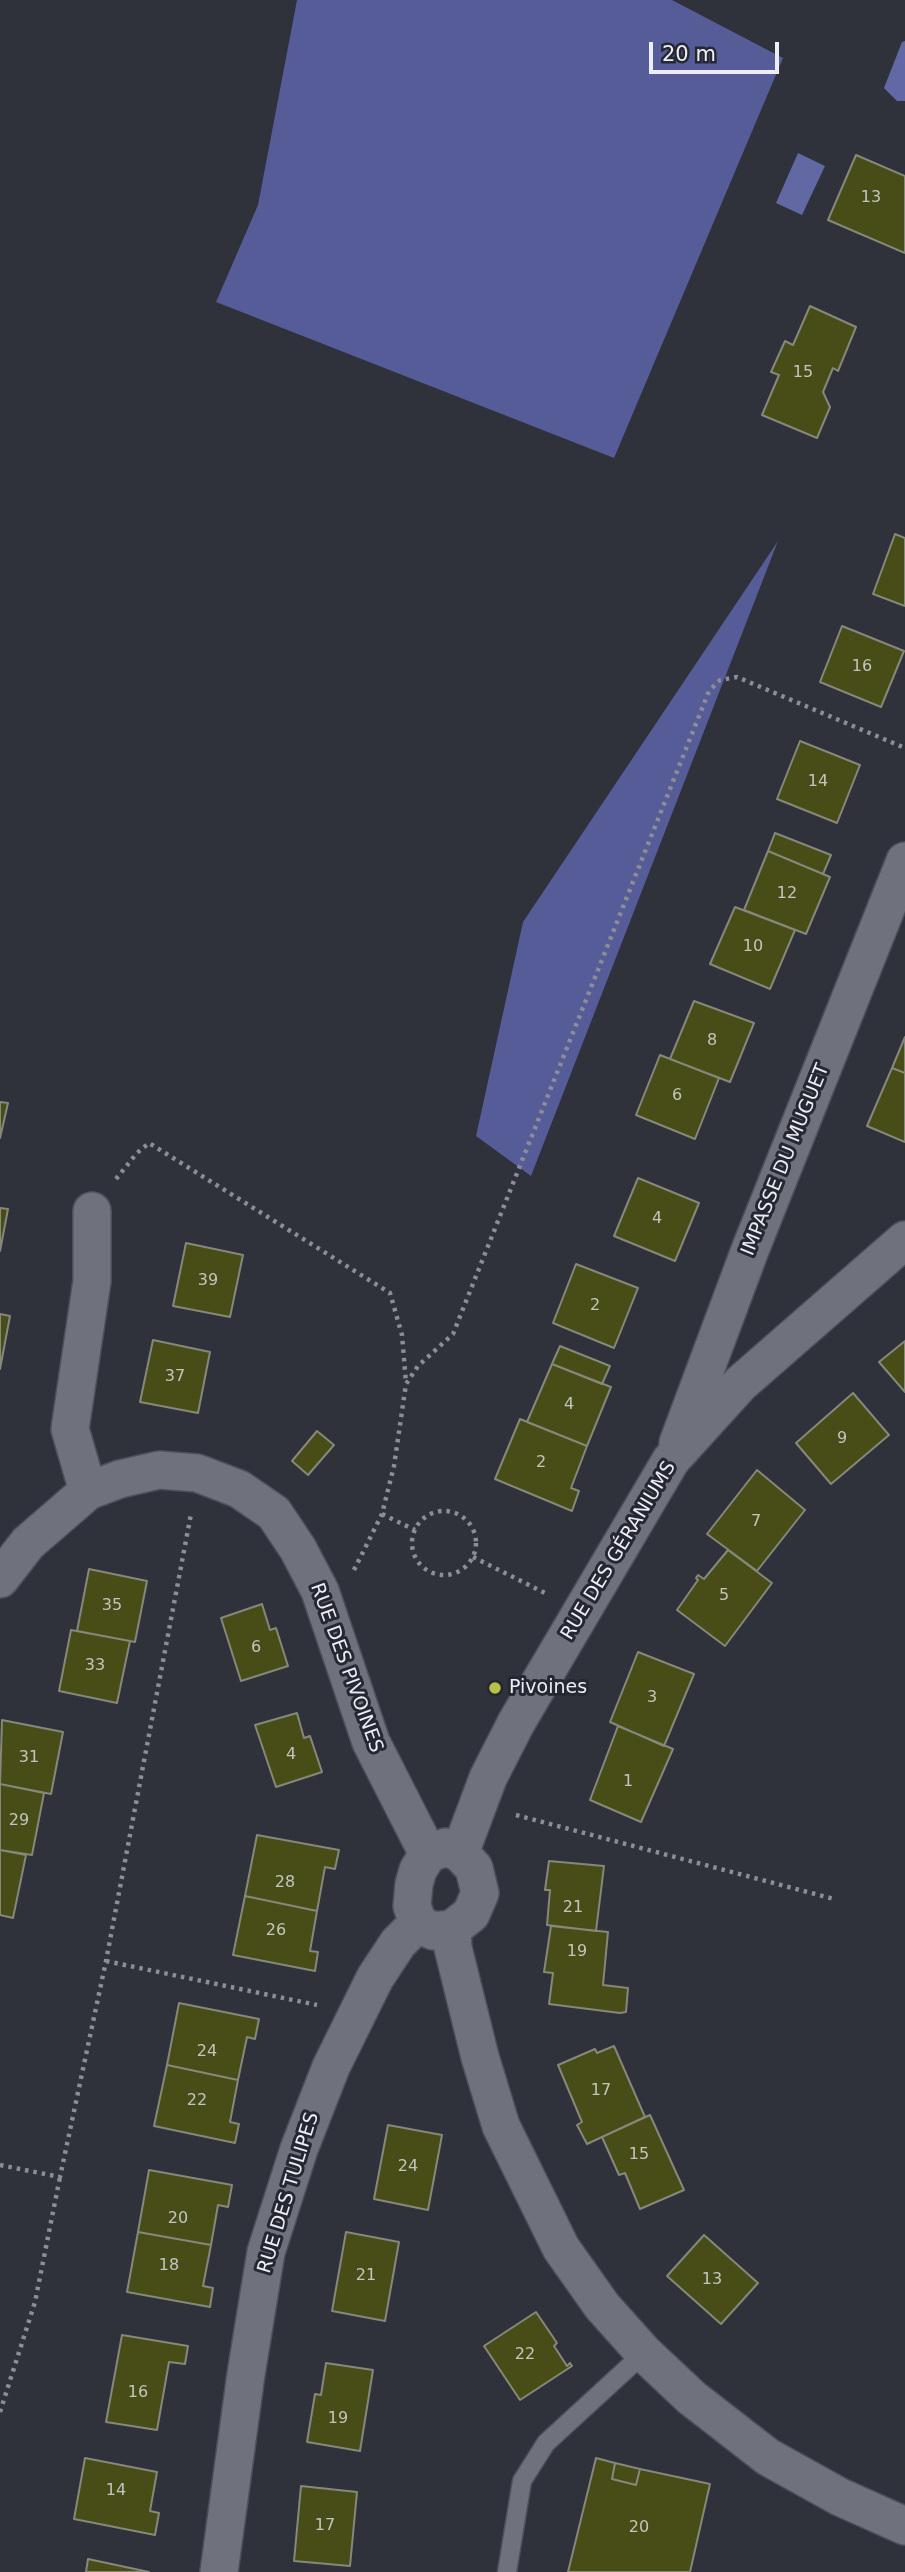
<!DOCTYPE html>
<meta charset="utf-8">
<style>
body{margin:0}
#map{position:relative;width:905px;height:2572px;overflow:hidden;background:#2f313b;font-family:"DejaVu Sans",sans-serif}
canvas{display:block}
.scale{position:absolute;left:649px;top:42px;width:130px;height:32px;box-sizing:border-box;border:4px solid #ecedf5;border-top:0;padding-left:9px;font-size:21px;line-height:24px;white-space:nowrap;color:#ecedf5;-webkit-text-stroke:5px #252731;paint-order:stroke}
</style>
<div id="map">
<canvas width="905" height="2572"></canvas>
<div class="scale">20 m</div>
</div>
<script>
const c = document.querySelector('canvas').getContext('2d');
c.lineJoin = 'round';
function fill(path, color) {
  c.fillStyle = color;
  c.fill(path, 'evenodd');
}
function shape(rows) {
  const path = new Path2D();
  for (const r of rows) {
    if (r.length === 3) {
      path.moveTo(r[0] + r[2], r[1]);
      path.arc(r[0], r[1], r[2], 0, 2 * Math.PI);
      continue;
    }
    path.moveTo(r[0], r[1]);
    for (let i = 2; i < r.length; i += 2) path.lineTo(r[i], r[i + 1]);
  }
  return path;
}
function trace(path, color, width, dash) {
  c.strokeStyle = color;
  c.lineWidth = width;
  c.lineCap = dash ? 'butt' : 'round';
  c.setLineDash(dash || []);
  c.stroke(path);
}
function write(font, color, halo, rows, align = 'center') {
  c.font = font + ' "DejaVu Sans",sans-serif';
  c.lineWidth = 6;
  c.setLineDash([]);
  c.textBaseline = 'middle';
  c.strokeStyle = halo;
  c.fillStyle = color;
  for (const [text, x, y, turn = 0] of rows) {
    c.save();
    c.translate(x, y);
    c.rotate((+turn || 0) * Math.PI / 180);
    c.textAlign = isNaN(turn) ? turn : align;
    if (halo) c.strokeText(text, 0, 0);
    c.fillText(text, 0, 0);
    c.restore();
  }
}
fill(shape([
 [297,0,672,0,783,58,614,458,216,302,258,205],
 [778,541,531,1176,476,1136,523,922]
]), '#565c97');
fill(shape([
 [905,41,905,101,897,101,884,88,902,42],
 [798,153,825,166,802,215,776,203]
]), '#6168a3');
const building = shape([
 [856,155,905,176,905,253,828,220,856,155],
 [810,306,856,327,838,371,833,368,823,392,830,407,817,438,762,415,779,375,771,372,785,341,793,345,810,306],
 [895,534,905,538,905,606,873,594,895,534],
 [842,626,904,651,881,707,820,682,842,626],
 [800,741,860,765,837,823,777,799,800,741],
 [775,833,831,855,823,874,768,851,775,833],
 [768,851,830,877,806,934,744,910,768,851],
 [735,907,795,930,770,989,710,964,735,907],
 [694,1001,754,1023,730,1082,670,1059,694,1001],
 [905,1037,905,1073,892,1068,905,1037],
 [660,1055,719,1078,695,1139,636,1115,660,1055],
 [892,1068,905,1073,905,1142,867,1126,892,1068],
 [0,1102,8,1103,0,1138,0,1102],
 [638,1178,699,1203,675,1261,614,1236,638,1178],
 [0,1208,8,1209,0,1251,0,1208],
 [186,1243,243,1255,230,1317,173,1306,186,1243],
 [576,1264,638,1288,614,1348,553,1323,576,1264],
 [0,1314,10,1316,0,1369,0,1314],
 [153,1340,210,1352,198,1413,140,1402,153,1340],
 [905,1341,905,1392,879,1362,905,1341],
 [560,1346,610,1366,602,1384,552,1364,560,1346],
 [552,1364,611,1387,587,1446,527,1422,552,1364],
 [853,1393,889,1435,831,1484,796,1443,853,1393],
 [520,1419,587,1446,571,1488,579,1491,572,1511,495,1479,520,1419],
 [317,1431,334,1445,308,1475,292,1461,317,1431],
 [757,1470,805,1510,757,1571,707,1534,757,1470],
 [728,1550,772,1583,725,1646,677,1610,698,1580,696,1578,698,1575,704,1579,728,1550],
 [89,1569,147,1581,135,1642,77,1631,89,1569],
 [262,1604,270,1630,276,1628,288,1666,241,1681,221,1618,262,1604],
 [71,1630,130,1641,117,1703,59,1691,71,1630],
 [638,1652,694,1674,664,1746,610,1722,638,1652],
 [297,1713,304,1738,310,1736,322,1772,276,1787,255,1725,297,1713],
 [2,1720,63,1732,51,1794,0,1784,2,1720],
 [618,1726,673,1749,641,1822,590,1800,618,1726],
 [0,1784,44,1793,32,1855,0,1850,0,1784],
 [257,1835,339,1850,335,1869,325,1867,317,1911,245,1896,257,1835],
 [0,1850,26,1855,13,1918,0,1915,0,1850],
 [549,1861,604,1866,596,1931,547,1925,550,1890,545,1890,549,1861],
 [245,1896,317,1911,310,1951,318,1952,315,1971,233,1955,245,1896],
 [551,1926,608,1932,603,1985,628,1988,626,2012,620,2013,549,2004,553,1973,544,1972,551,1926],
 [179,2003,259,2019,255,2039,247,2037,238,2080,167,2065,179,2003],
 [614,2046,645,2117,587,2144,577,2125,582,2122,558,2065,595,2049,597,2053,614,2046],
 [167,2065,238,2080,230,2122,239,2124,235,2143,154,2126,167,2065],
 [650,2115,684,2190,640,2209,625,2173,619,2175,602,2137,650,2115],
 [388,2125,442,2135,428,2210,374,2199,388,2125],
 [149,2170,232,2185,228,2207,218,2205,211,2245,138,2232,149,2170],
 [138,2232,211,2245,203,2286,213,2288,210,2307,127,2292,138,2232],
 [346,2232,399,2242,385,2321,332,2311,346,2232],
 [704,2235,758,2283,721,2324,667,2276,704,2235],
 [536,2312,557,2343,554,2346,567,2366,570,2363,572,2366,520,2400,484,2346,536,2312],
 [122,2335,188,2346,185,2364,169,2362,157,2430,106,2422,122,2335],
 [326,2363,373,2370,360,2451,307,2442,315,2394,321,2395,326,2363],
 [85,2458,157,2472,150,2511,159,2513,155,2535,74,2519,85,2458],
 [596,2458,615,2463,612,2479,636,2485,640,2469,710,2484,690,2572,568,2572,596,2458],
 [615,2463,640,2469,636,2485,612,2479,615,2463],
 [301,2486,357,2492,350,2566,294,2561,301,2486],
 [88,2559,149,2572,86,2572,88,2559]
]);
fill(building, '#484d17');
trace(building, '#85887b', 2);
const lane = shape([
 [507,2572,522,2481,546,2443,644,2353]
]);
const street = shape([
 [678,1443,750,1250,905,861],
 [88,1491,120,1479,159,1470,197,1473,239,1489,274,1513,298,1549,320,1591,371,1742,428,1854],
 [0,1579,28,1543,88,1491,70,1429,92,1281,92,1211],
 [446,1847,460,1853,474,1868,480,1893,471,1914,452,1929,433,1931,418,1923,412,1906,414,1884,418,1870,428,1854,446,1847],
 [460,1853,488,1778,516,1723,671,1460,740,1384,905,1240],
 [452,1929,453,1948,480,2057,501,2126,561,2248,602,2306,644,2353,692,2398,768,2457,840,2497,905,2526],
 [219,2572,246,2374,266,2252,299,2149,331,2067,375,1978,398,1943,418,1923]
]);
trace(lane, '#4e4f59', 21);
trace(street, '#4e4f59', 40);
trace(shape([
 [116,1179,137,1153,149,1143,390,1293,402,1335,406,1383],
 [444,1543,32],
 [382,1514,415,1530],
 [473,1557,545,1593],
 [354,1570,382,1514,394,1466,406,1384,418,1366,453,1334,709,691,720,680,737,677,905,748],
 [516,1815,834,1899],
 [106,1961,317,2005],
 [0,2165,60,2177,106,1961,191,1514],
 [0,2412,35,2302,60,2177]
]), '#8c8d96', 4.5, [3.5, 5]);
trace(lane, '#6f717d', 18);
trace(street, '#6f717d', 37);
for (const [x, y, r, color] of [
 [495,1688,7,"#b6c149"]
]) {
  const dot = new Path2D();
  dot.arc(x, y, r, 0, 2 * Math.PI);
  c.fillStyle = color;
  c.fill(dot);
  trace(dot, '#252731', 2.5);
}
write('16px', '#c3c5be', null, [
 ["13",871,198],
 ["15",803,373],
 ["16",862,667],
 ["14",818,782],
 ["12",787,894],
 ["10",753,947],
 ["8",712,1041],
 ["6",677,1096],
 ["4",657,1219],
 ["39",208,1281],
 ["2",595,1306],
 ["37",175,1377],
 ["4",569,1405],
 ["9",842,1439],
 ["2",541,1463],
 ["7",756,1522],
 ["5",724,1596],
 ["35",112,1606],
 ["6",256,1648],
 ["33",95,1666],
 ["3",652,1698],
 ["4",291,1755],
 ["31",29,1758],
 ["1",628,1782],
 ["29",19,1821],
 ["28",285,1883],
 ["21",573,1908],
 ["26",276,1931],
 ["19",577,1952],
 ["24",207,2052],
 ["17",601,2091],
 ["22",197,2101],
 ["15",639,2155],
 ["24",408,2167],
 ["20",178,2219],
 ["18",169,2266],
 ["21",366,2276],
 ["13",712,2280],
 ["22",525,2355],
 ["16",138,2393],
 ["19",338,2419],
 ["14",116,2491],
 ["17",325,2526],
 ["20",639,2528]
]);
write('19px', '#ecedf5', '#252731', [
 ["IMPASSE DU MUGUET",786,1160,-68],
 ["RUE DES GÉRANIUMS",619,1551,-59],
 ["RUE DES PIVOINES",346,1668,70],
 ["RUE DES TULIPES",289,2193,-73]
]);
write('19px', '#ecedf5', '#252731', [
 ["Pivoines",509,1688]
], 'left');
</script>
